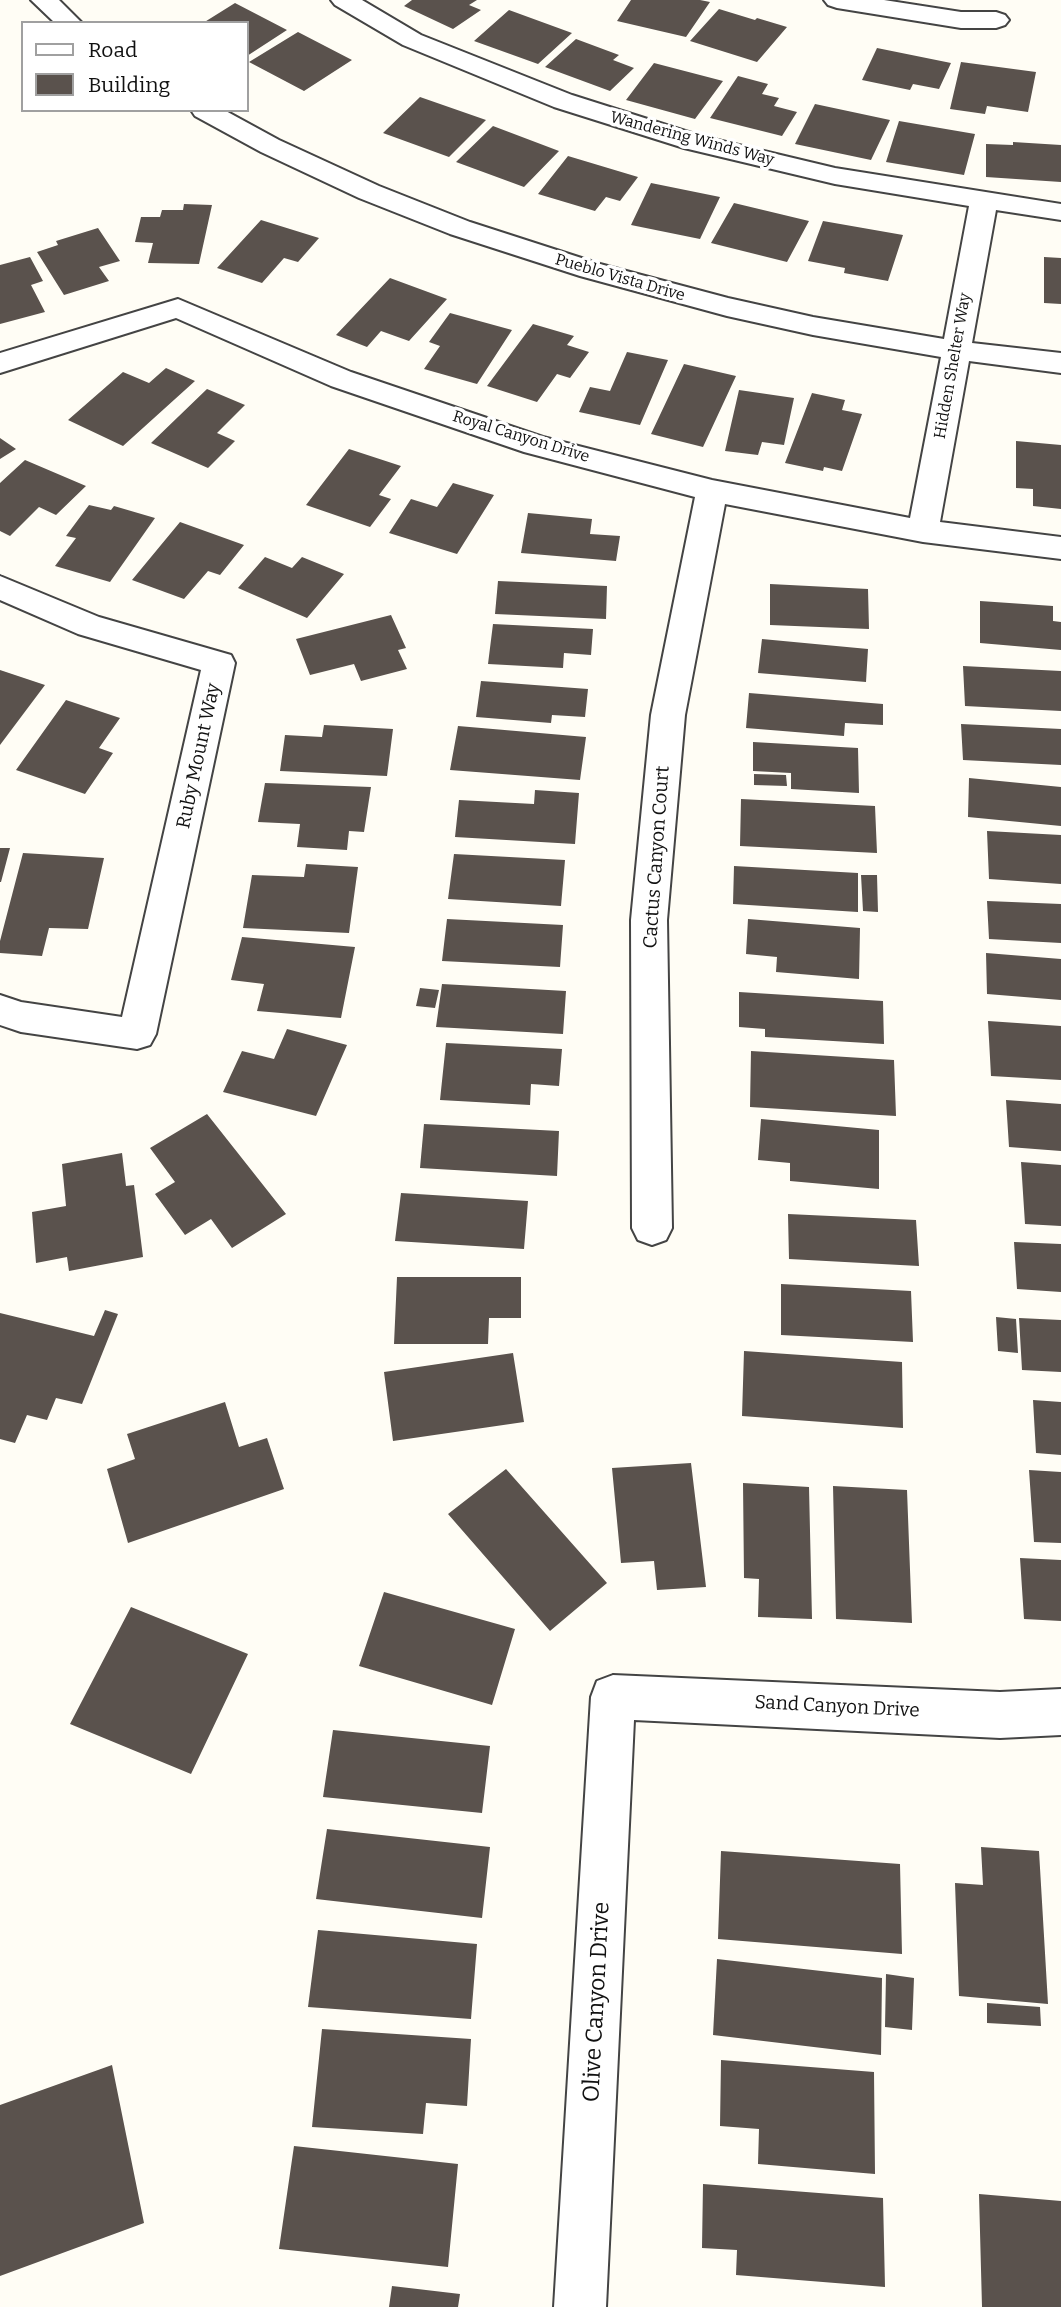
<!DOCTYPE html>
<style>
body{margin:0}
#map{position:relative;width:1061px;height:2307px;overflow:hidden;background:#fffdf5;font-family:Bitter,serif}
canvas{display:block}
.legend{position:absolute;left:21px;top:21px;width:228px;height:91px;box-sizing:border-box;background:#fff;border:2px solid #a0a0a0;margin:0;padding:9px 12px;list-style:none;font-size:21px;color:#111}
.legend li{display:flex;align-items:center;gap:14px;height:35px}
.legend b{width:35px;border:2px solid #a0a0a0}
</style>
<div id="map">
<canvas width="1061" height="2307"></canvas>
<ul class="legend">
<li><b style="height:9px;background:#fff"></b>Road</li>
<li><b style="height:19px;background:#5a524d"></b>Building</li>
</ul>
</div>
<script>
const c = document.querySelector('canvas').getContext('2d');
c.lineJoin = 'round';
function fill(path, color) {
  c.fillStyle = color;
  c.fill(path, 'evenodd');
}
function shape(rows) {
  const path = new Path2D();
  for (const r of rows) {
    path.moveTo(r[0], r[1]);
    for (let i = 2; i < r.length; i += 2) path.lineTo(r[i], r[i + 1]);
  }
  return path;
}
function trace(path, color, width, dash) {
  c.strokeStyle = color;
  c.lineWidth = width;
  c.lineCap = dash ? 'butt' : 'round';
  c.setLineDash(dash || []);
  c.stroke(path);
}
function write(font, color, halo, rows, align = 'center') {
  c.font = font + ' Bitter,serif';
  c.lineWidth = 7;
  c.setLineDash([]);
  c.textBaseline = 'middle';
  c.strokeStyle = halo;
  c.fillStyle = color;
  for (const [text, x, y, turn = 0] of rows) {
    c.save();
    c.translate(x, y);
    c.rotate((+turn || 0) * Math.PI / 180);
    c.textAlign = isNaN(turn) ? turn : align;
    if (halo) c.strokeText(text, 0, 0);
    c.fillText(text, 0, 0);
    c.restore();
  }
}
fill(shape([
 [412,0,477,0,469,5,481,10,453,29,404,6],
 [631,0,700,0,710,2,686,37,617,21],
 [235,3,287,30,247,56,247,23,203,23],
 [719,9,755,20,757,18,787,27,757,62,690,41],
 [509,10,572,33,538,64,474,41],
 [298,32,352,60,304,91,249,62],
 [576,39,619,55,613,60,634,68,610,91,545,67],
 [877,48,951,63,939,89,913,84,910,90,862,80],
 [961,62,1036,72,1028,112,987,106,985,114,950,109],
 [654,63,723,81,695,119,626,100],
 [738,76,768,84,762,94,779,98,774,106,797,112,782,136,710,118],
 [420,97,486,120,449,157,383,133],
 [815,104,890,120,871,160,795,144],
 [899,121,975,134,964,175,886,162],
 [493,126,559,151,524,187,456,162],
 [1013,142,1061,145,1061,182,986,177,986,144,1013,145],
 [568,156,638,177,620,201,606,197,595,211,538,194],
 [651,183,720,197,700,239,631,225],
 [734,203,809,221,787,262,711,243],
 [184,204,212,205,199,264,148,263,153,243,135,242,141,217,160,217,162,210,183,210],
 [261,220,319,238,298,262,284,258,262,283,217,268],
 [823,221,903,235,888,281,844,273,845,268,808,261],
 [98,228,120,261,99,267,109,281,64,295,37,252,58,245,56,241],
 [30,257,43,281,31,285,45,312,0,324,0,265],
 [1044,257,1061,258,1061,304,1044,303],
 [390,278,447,299,409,341,381,331,367,347,336,335],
 [450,313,512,330,477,384,424,369,440,346,429,342],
 [533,324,574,336,567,345,589,352,570,378,557,374,537,402,487,386],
 [627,352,668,360,640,425,579,412,590,387,610,391],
 [684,364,736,376,703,447,651,434],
 [166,368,195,381,123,446,68,420,123,372,149,383],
 [207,389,245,405,217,433,235,441,208,468,151,443],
 [739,390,794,398,784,445,762,442,758,455,725,451],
 [812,393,845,400,842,410,862,414,842,471,824,467,823,471,785,463],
 [0,438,16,449,0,459],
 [1016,441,1061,445,1061,509,1033,506,1033,489,1016,488],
 [349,449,401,466,379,495,391,499,370,527,306,505],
 [25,460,86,486,56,515,39,507,10,536,0,531,0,483],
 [453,483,494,495,457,554,389,533,411,499,437,507],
 [89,505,111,510,114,506,155,518,110,582,55,566,76,538,66,536],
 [528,513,592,519,590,534,620,536,616,561,521,553],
 [180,522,244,545,220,575,208,571,184,599,132,580],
 [265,557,292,568,302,557,344,574,307,618,238,588],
 [498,581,607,586,606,619,495,614],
 [770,584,868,589,869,629,770,625],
 [980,601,1053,606,1053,621,1061,622,1061,650,980,643],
 [391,615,406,648,398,650,407,669,361,681,354,664,310,675,296,639],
 [493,624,593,629,591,655,564,653,563,668,488,664],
 [762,639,868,649,866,682,758,673],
 [963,666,1061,671,1061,711,965,706],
 [0,670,45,685,0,745],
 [481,681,588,689,585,717,552,715,551,723,476,717],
 [749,693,883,704,883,725,845,723,844,736,746,728],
 [66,700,120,718,99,748,113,753,85,794,16,770],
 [961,724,1061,729,1061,765,963,760],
 [324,725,393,729,387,776,280,771,285,735,322,737],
 [458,726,586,737,580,780,450,770],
 [753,742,858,748,859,793,791,789,791,773,753,771],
 [754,774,786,775,787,786,754,785],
 [969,778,1061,787,1061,826,968,817],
 [265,783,371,787,364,832,349,831,347,850,297,847,300,824,258,822],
 [535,790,579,793,575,844,455,837,459,800,534,804],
 [741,799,875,806,877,853,740,846],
 [987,831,1061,835,1061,884,989,879],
 [0,848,10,848,1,882,0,882],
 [23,853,104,858,88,929,49,928,42,956,0,953,0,941],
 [454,854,565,860,561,906,448,899],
 [306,864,358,867,349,933,243,928,252,875,304,877],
 [734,866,858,873,858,912,733,904],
 [861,875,877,875,878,912,863,911],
 [987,901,1061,904,1061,943,989,939],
 [447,919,563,925,560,967,442,961],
 [748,919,860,928,859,979,776,972,777,957,746,954],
 [242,937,355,947,341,1018,257,1011,264,984,231,980],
 [986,953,1061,959,1061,1000,987,994],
 [442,984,566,991,563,1034,436,1027],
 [420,988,439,990,435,1008,416,1006],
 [739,992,883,1001,884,1044,765,1037,765,1029,739,1027],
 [988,1021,1061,1026,1061,1080,991,1076],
 [287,1029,347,1045,316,1116,223,1092,242,1051,274,1059],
 [446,1043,562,1049,559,1086,531,1084,530,1105,440,1100],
 [751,1051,894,1060,896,1116,750,1107],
 [1006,1100,1061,1104,1061,1151,1009,1147],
 [207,1114,286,1214,232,1248,211,1219,185,1235,155,1194,175,1182,150,1148],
 [761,1119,879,1130,879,1189,790,1181,790,1163,758,1160],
 [424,1124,559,1131,557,1176,420,1168],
 [122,1153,126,1186,134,1185,143,1257,69,1271,67,1257,36,1263,32,1212,66,1206,62,1164],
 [1021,1162,1061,1165,1061,1226,1025,1224],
 [401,1193,528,1201,524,1249,395,1241],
 [788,1214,916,1220,919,1266,789,1259],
 [1014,1242,1061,1244,1061,1292,1017,1289],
 [397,1277,521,1277,521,1318,489,1318,488,1344,394,1344],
 [781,1284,911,1291,913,1342,781,1335],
 [105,1310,118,1314,82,1404,56,1398,47,1420,27,1415,15,1443,0,1439,0,1313,94,1336],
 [996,1317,1016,1319,1018,1353,998,1351],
 [1019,1318,1061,1320,1061,1372,1022,1370],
 [744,1351,902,1362,903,1428,742,1416],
 [513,1353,524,1422,393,1441,384,1372],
 [1033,1400,1061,1402,1061,1455,1036,1453],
 [225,1402,239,1447,267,1438,284,1489,128,1543,107,1469,135,1459,127,1434],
 [691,1463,706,1587,657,1590,654,1561,621,1563,612,1468],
 [506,1469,607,1583,550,1631,448,1514],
 [1029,1470,1061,1472,1061,1543,1034,1542],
 [743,1483,809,1487,812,1619,758,1617,759,1579,744,1578],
 [833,1486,907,1490,912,1623,836,1619],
 [1020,1558,1061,1560,1061,1621,1024,1619],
 [384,1592,515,1629,492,1705,359,1666],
 [131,1607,248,1654,191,1774,70,1724],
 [333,1730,490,1746,482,1813,323,1797],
 [327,1829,490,1847,482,1918,316,1899],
 [981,1847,1039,1851,1048,2004,959,1996,955,1883,983,1885],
 [721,1851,900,1864,902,1954,718,1939],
 [318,1930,477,1944,471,2019,308,2007],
 [717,1959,882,1978,881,2055,713,2035],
 [886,1974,914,1978,912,2030,885,2027],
 [987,2003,1040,2007,1041,2026,987,2023],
 [322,2029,471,2039,467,2106,426,2103,423,2134,312,2127],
 [721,2060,874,2072,875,2174,758,2164,759,2129,720,2126],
 [112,2065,144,2223,0,2276,0,2105],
 [294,2146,458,2164,448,2267,279,2249],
 [703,2184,883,2198,885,2287,736,2275,737,2250,702,2248],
 [979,2194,1061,2201,1061,2307,982,2307],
 [392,2286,460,2294,458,2307,389,2307]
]), '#5a524d');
const minor = shape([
 [31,0,59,0,82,23,55,23,31,0],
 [331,0,362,0,421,35,572,95,701,136,835,168,1061,204,1061,220,996,210,972,343,1061,353,1061,373,969,361,940,522,1061,537,1061,559,923,542,725,504,685,715,667,920,672,1228,666,1240,652,1245,638,1240,632,1228,631,920,651,715,695,497,524,452,331,386,176,318,0,373,0,353,178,299,351,372,543,437,712,480,910,518,941,357,813,335,727,316,580,276,450,234,359,198,261,152,195,116,191,110,224,110,279,140,379,186,470,222,600,264,728,298,813,317,944,339,969,206,835,184,684,148,554,107,403,45,335,5,331,0],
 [824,0,884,0,961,12,996,12,1005,15,1009,20,1005,25,996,28,961,28,837,8,828,5,824,0],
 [0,576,99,617,231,655,235,663,156,1034,150,1045,137,1049,21,1032,0,1025,0,995,21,1002,122,1017,201,670,78,634,0,600,0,576],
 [613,1675,1000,1692,1061,1689,1061,1735,1000,1738,634,1720,606,2307,554,2307,591,1697,597,1681,613,1675]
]);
trace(minor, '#444', 4);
fill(minor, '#fff');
write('16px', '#111', '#fff', [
 ["Wandering Winds Way",692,139,15],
 ["Pueblo Vista Drive",620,278,16],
 ["Hidden Shelter Way",953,366,-80],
 ["Royal Canyon Drive",521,437,17]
]);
write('19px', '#111', '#fff', [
 ["Ruby Mount Way",199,756,-78],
 ["Cactus Canyon Court",657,857,-86],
 ["Sand Canyon Drive",837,1707,3]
]);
write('23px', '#111', '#fff', [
 ["Olive Canyon Drive",597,2002,-87]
]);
</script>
